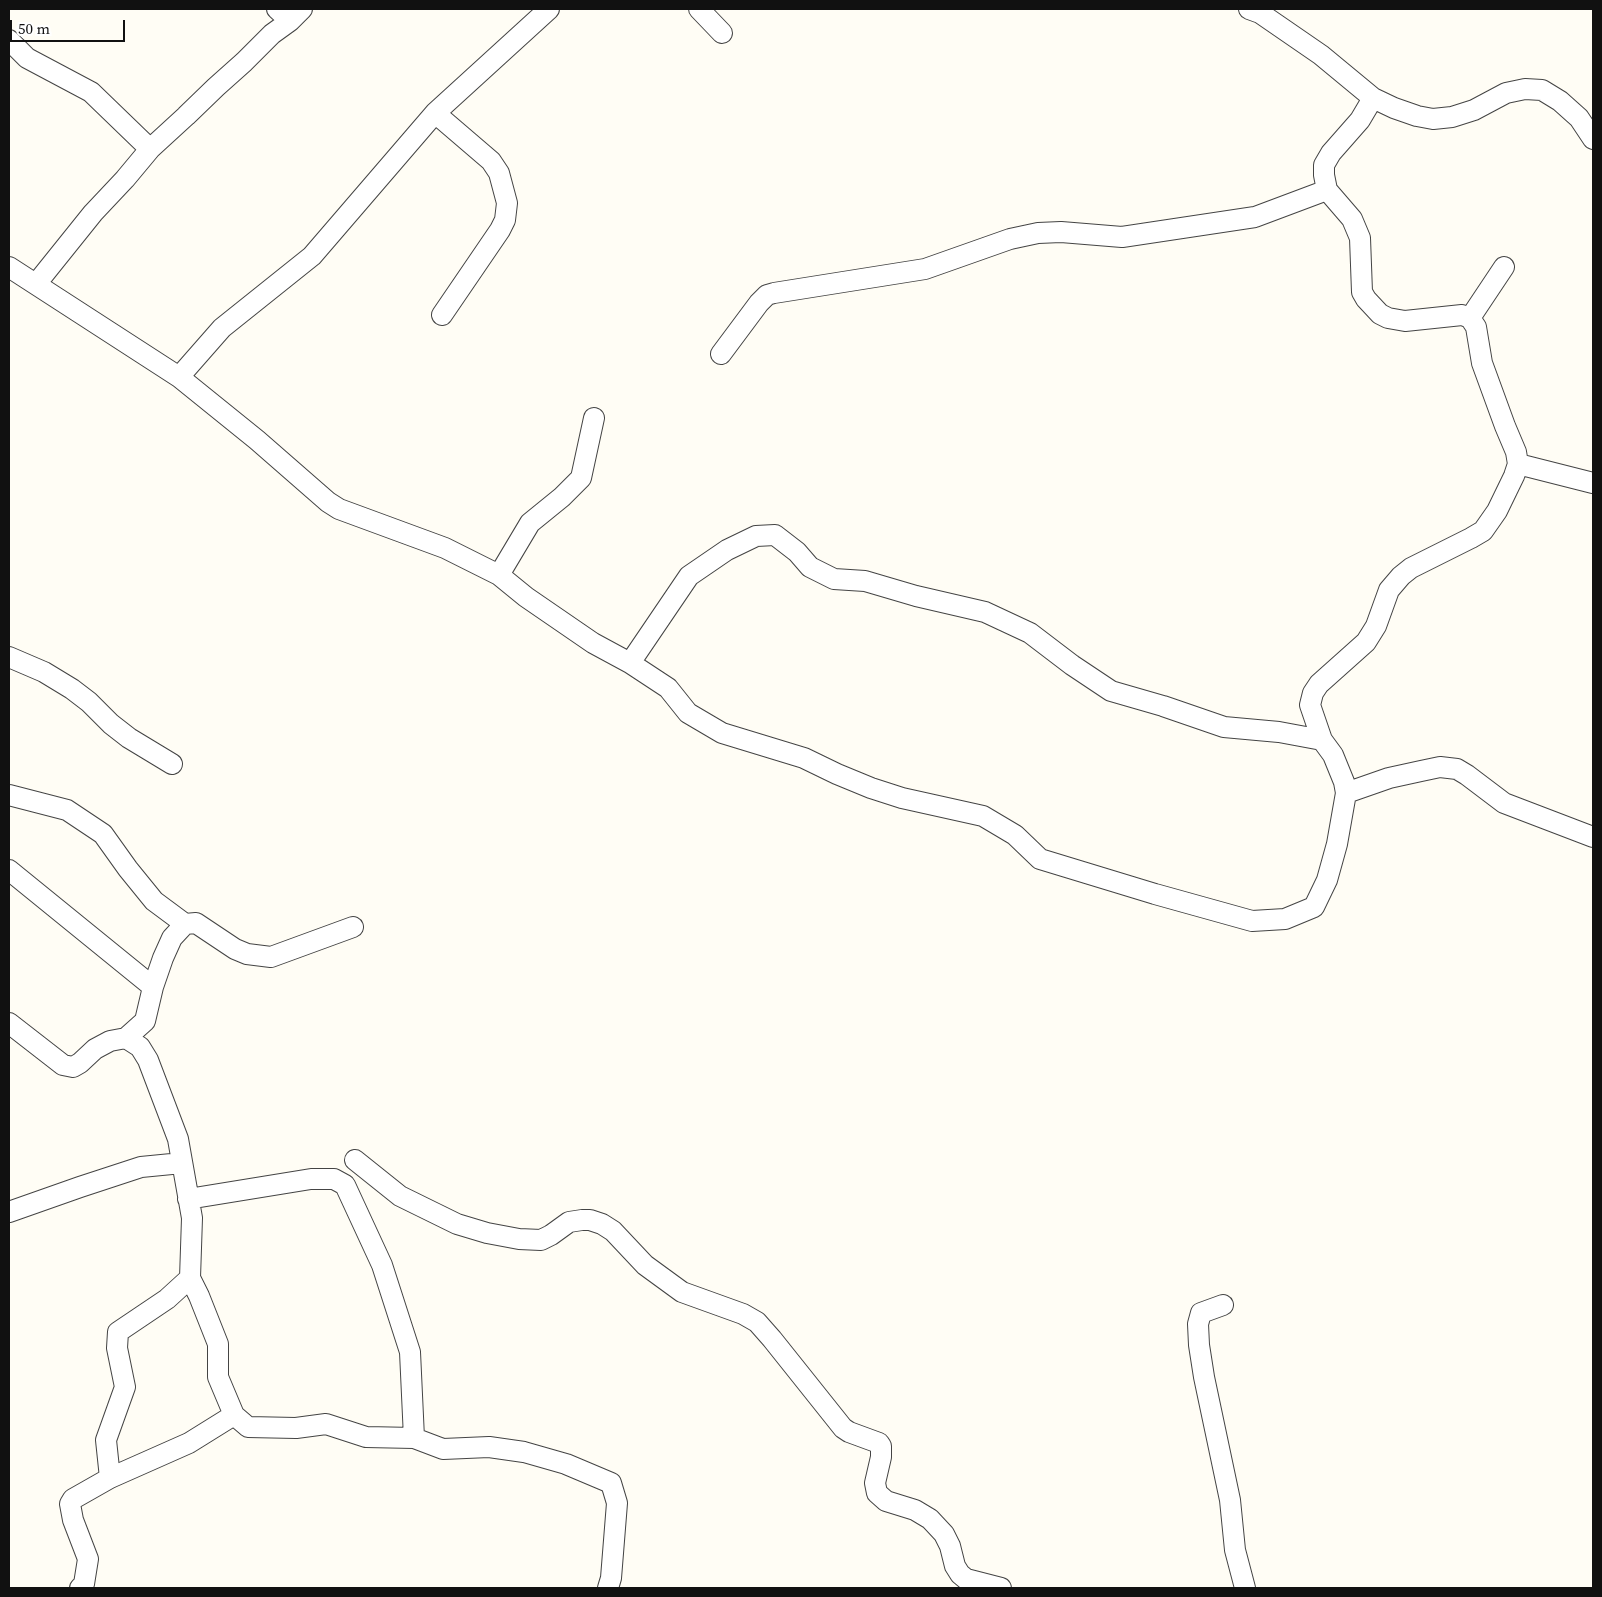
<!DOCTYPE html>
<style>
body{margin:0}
#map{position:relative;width:1602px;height:1597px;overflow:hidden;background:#fffdf5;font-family:"Source Serif 4",serif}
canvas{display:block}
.frame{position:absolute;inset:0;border:10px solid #111;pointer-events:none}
.scale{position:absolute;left:10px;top:20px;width:115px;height:22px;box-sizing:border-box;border:2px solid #111;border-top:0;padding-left:6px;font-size:15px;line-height:18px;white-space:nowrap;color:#111;-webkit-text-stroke:4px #fff;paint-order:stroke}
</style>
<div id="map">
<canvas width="1602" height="1597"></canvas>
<div class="frame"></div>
<div class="scale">50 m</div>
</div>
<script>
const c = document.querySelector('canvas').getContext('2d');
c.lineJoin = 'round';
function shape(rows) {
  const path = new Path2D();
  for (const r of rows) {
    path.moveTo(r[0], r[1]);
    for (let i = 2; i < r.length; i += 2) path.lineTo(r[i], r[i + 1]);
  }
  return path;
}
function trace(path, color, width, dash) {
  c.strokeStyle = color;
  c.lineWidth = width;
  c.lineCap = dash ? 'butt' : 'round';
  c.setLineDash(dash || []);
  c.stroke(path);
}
const minor = shape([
 [277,9,290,21],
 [699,9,722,33],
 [1249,9,1260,13,1321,55,1373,98,1394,108,1417,116,1433,119,1452,117,1474,110,1506,93,1525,89,1542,90,1560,101,1579,118,1593,139],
 [9,40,27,58,91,92,150,149],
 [435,113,491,161,499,173,507,203,505,220,500,230,442,315],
 [9,267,179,377,257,440,328,502,339,509,445,548,499,575],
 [36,284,93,213,125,179,150,149,186,116,216,87,244,62,272,34,290,21,302,9],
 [1470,318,1504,267],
 [721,354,759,303,767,295,774,293,925,269,1010,239,1038,233,1061,232,1122,237,1255,217,1327,190],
 [179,377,222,328,312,256,435,113,549,9],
 [594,418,581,478,562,497,530,523,499,575,526,597,593,643,630,663,668,688,688,713,722,733,804,758,837,774,871,788,902,798,983,816,1015,835,1040,859,1155,894,1252,921,1285,919,1314,907,1327,880,1337,844,1346,793,1344,782,1333,755,1322,740,1310,705,1313,693,1319,684,1366,642,1376,626,1389,590,1401,576,1411,568,1471,538,1483,531,1497,511,1514,476,1518,464,1516,452,1505,426,1482,363,1476,327,1470,318,1462,315,1405,321,1388,318,1380,314,1366,299,1362,292,1360,238,1352,219,1327,190,1324,175,1324,165,1331,153,1360,120,1373,98],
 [1518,464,1593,483],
 [9,657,44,672,72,689,89,702,111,724,129,738,172,764],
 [630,663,689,576,727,550,756,536,775,535,797,552,810,567,834,579,865,581,916,596,985,612,1030,633,1072,665,1111,691,1163,706,1224,727,1279,732,1322,740],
 [1346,793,1389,778,1421,771,1440,767,1457,769,1467,775,1504,803,1593,837],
 [9,795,67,810,103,834,128,869,154,901,185,924],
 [9,870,153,987],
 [9,1023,63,1065,73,1067,80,1063,95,1049,110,1041,126,1038,140,1047,148,1060,178,1139,192,1218,190,1278,199,1296,218,1344,218,1377,234,1415,248,1427,296,1428,326,1424,366,1437,414,1438,443,1449,489,1447,524,1452,566,1464,611,1483,617,1503,611,1578,608,1588],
 [126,1038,145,1021,153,987,163,958,172,938,185,924,196,923,235,949,247,954,271,957,353,927],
 [355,1160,400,1196,457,1224,487,1233,519,1239,541,1240,551,1235,569,1222,582,1220,590,1220,602,1224,613,1231,645,1265,682,1292,743,1314,757,1322,772,1339,843,1428,849,1432,868,1439,879,1443,881,1446,881,1457,875,1483,877,1493,886,1501,915,1510,930,1519,944,1534,950,1546,955,1566,960,1574,966,1579,1001,1588],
 [188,1199,311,1179,334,1179,345,1185,382,1265,410,1352,414,1438],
 [9,1212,80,1187,141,1167,182,1163],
 [1223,1305,1201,1313,1198,1324,1199,1345,1204,1377,1230,1500,1235,1550,1245,1588],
 [110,1478,106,1440,125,1387,117,1348,118,1332,167,1299,190,1278],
 [80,1588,84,1584,88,1559,73,1520,70,1504,73,1499,110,1478,189,1443,234,1415]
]);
trace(minor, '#444', 22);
trace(minor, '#fff', 20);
</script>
